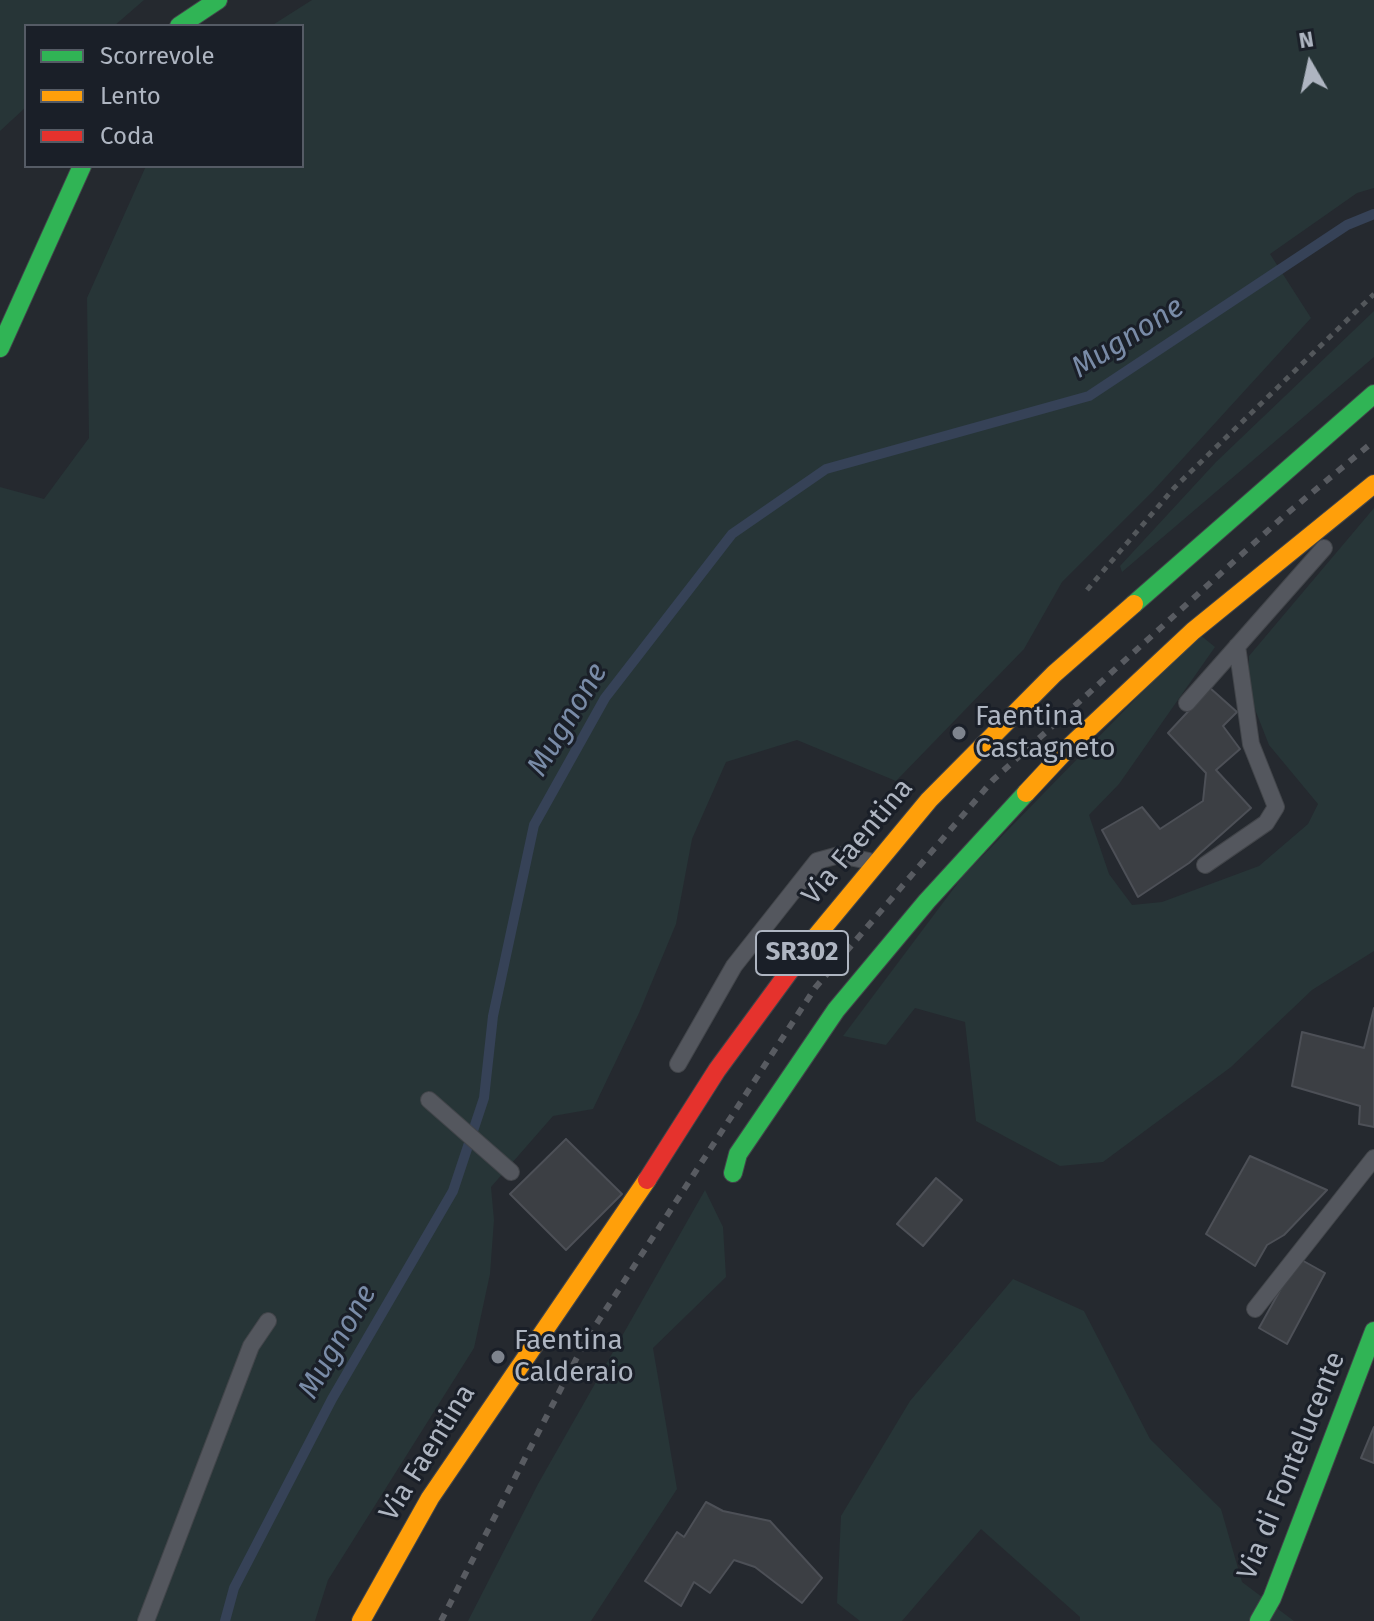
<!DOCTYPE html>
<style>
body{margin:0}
#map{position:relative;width:1374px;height:1621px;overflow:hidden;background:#25292f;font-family:"Fira Sans",sans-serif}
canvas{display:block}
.legend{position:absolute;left:24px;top:24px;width:280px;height:144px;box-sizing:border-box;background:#1a1f28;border:2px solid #555b65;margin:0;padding:10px 14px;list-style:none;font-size:24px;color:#aeb5c1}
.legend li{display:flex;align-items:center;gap:16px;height:40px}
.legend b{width:40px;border:2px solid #555b65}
.north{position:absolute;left:1270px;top:24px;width:80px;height:80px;-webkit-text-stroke:6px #1a1f28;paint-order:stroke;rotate:351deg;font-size:22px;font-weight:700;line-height:32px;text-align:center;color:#aeb5c1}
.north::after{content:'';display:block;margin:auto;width:28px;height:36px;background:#aeb5c1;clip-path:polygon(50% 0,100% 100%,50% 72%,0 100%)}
</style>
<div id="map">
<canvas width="1374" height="1621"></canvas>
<ul class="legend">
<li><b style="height:10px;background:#30b455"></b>Scorrevole</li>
<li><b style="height:10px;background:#ff9f0a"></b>Lento</li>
<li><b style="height:10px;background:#e5322d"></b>Coda</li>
</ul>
<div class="north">N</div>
</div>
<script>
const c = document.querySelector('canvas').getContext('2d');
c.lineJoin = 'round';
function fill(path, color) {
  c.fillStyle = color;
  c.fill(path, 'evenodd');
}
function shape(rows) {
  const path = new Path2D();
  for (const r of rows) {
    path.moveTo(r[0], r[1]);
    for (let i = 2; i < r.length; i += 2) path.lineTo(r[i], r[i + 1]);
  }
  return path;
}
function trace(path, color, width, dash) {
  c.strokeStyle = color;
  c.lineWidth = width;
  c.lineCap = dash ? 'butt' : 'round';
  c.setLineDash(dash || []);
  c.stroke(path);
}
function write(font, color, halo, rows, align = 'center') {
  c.font = font + ' "Fira Sans",sans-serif';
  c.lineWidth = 6;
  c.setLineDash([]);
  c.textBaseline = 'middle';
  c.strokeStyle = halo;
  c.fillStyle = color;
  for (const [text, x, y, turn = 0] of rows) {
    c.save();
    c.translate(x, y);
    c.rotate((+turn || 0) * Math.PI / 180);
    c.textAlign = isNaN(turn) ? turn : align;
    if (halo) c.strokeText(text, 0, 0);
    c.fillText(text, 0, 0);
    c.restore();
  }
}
fill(shape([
 [0,0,144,0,114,26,26,26,26,107,0,131],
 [312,0,1374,0,1374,188,1357,193,1270,254,1311,318,1153,491,1062,582,1024,649,896,781,797,740,726,762,692,839,676,924,639,1013,593,1109,553,1116,491,1187,494,1220,490,1274,474,1348,328,1580,315,1621,0,1621,0,487,44,499,89,438,87,298,146,166,302,166,302,26,271,26],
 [1374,311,1374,357,1122,572,1120,566,1216,462],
 [1374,508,1374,951,1312,990,1231,1067,1103,1162,1060,1166,976,1121,965,1022,915,1008,886,1045,843,1036,963,876,1199,634,1215,647,1119,784,1089,815,1109,874,1132,905,1162,902,1259,866,1308,824,1318,804,1269,745,1249,694,1249,656],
 [705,1190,723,1227,726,1277,653,1348,677,1489,591,1621,468,1621,538,1484],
 [1013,1279,1084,1311,1150,1439,1221,1509,1242,1582,1294,1621,1080,1621,1080,1617,981,1529,902,1621,860,1621,837,1603,841,1516,910,1401]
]), '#273537');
trace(shape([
 [225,1621,234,1588,332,1399,453,1191,484,1098,493,1016,534,825,605,698,732,534,826,469,1089,396,1347,225,1374,214]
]), '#364257', 10);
const building = shape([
 [1210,688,1237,712,1223,726,1240,749,1216,770,1251,808,1189,863,1138,897,1102,830,1142,807,1160,829,1203,801,1206,773,1168,733,1210,688],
 [1374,1008,1374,1127,1359,1124,1360,1106,1292,1086,1302,1032,1364,1048,1374,1008],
 [566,1139,622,1194,566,1250,510,1194,566,1139],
 [1250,1156,1327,1190,1284,1235,1267,1245,1255,1266,1206,1234,1250,1156],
 [936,1178,962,1200,923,1246,897,1224,936,1178],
 [1298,1258,1325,1273,1287,1344,1259,1328,1298,1258],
 [1374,1427,1374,1463,1361,1458,1374,1427],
 [706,1502,723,1511,770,1521,822,1578,802,1603,755,1567,734,1560,710,1593,694,1582,681,1606,645,1581,677,1532,684,1537,706,1502]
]);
fill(building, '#3c3f44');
trace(building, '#4d5057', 2);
const lane = shape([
 [1187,703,1324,548],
 [1205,865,1266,823,1276,807,1251,744,1237,646],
 [678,1064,734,966,817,861,839,855,869,861],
 [429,1100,511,1172],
 [1255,1309,1374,1158],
 [146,1621,251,1346,268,1321]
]);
const fast = shape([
 [179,26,218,0],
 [0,348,82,166],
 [1134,604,1374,394],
 [733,1173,738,1154,836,1010,927,901,1026,793],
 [1259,1621,1272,1598,1374,1331]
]);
const slow = shape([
 [1026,793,1067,749,1193,631,1374,484],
 [808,946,929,800,1054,674,1134,604],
 [361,1621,430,1498,647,1180]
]);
const jam = shape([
 [647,1180,717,1070,808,946]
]);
trace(lane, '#42454a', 18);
trace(fast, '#42454a', 20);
trace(slow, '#42454a', 20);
trace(jam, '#42454a', 20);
trace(shape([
 [1087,590,1174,488,1374,294]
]), '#53575b', 5, [6, 6]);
trace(lane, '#54575e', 16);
trace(fast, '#30b455', 18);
trace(slow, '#ff9f0a', 18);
trace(jam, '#e5322d', 18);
trace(shape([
 [441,1621,586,1340,815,988,993,780,1284,516,1374,441]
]), '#585b61', 6, [8, 8]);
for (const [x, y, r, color] of [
 [959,733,8,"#7e848e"],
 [498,1357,8,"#7e848e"]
]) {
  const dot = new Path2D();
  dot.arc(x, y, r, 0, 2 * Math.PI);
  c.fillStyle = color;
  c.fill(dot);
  trace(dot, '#1a1f28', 3);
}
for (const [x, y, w] of [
 [802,953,92]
]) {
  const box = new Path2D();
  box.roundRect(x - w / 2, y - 22, w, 44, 6);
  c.fillStyle = '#1a1f28';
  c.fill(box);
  trace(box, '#aeb5c1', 2);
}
write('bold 26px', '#aeb5c1', null, [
 ["SR302",802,953]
]);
write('28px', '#aeb5c1', '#1a1f28', [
 ["Faentina",975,717],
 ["Castagneto",975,749],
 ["Faentina",514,1341],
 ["Calderaio",514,1373]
], 'left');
write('28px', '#aeb5c1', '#1a1f28', [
 ["Via Faentina",858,842,-50],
 ["Via Faentina",428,1453,-58],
 ["Via di Fontelucente",1292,1466,-68]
]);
write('italic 30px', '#798ba7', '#1a1f28', [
 ["Mugnone",1128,338,-32],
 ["Mugnone",568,720,-59],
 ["Mugnone",338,1342,-60]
]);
</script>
